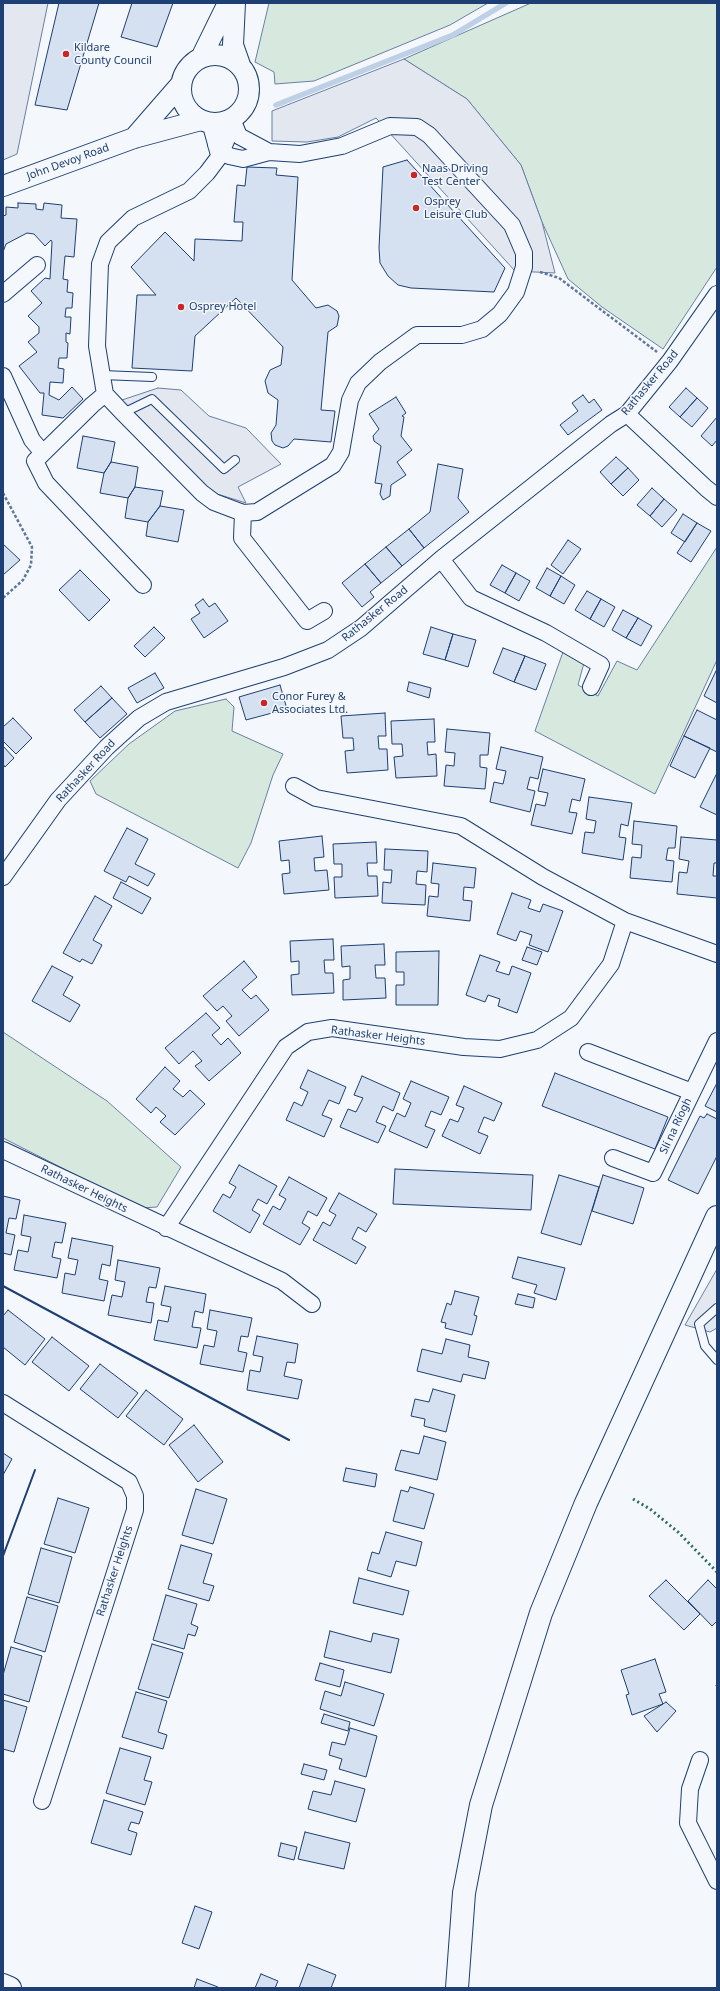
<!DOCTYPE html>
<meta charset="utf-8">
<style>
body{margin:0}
#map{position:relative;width:720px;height:1991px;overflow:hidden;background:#f4f7fb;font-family:"Noto Sans",sans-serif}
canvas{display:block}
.frame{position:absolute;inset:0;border:4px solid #1d3f73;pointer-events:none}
</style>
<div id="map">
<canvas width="720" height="1991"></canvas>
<div class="frame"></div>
</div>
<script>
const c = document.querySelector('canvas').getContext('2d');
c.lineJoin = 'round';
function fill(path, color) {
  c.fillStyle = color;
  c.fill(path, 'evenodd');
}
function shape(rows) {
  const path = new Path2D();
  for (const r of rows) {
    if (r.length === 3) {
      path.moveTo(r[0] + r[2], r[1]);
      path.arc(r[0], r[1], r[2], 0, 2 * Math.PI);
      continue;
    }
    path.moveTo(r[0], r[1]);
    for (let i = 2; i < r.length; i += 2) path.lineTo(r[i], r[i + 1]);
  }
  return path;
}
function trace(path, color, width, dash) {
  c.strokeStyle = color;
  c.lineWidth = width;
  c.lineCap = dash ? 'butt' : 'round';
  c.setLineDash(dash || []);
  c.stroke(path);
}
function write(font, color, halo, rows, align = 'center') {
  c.font = font + ' "Noto Sans",sans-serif';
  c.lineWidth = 3;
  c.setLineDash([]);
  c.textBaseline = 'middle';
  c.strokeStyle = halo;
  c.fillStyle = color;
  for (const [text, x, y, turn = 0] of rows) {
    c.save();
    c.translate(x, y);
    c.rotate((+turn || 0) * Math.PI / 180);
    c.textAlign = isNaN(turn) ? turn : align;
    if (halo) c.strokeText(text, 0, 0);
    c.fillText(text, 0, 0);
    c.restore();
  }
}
const green = shape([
 [269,3,488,3,450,25,314,81,275,84,274,72,255,62,269,3],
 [531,3,717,3,717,267,663,349,602,307,568,279,542,222,521,165,467,99,404,59,531,3],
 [717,547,717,660,655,794,535,731,564,649,585,659,578,685,598,696,617,661,637,670,717,547],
 [226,699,234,707,232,731,283,754,273,775,251,843,238,868,96,794,90,781,129,744,175,711,226,699],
 [3,1032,107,1101,181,1167,157,1207,141,1208,3,1138,3,1032]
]);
fill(green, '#d7e8df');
trace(green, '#687fa3', 1);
const parking = shape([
 [3,3,48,3,17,154,3,160,3,3],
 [404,59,467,99,521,165,542,222,555,273,515,271,376,118,338,137,307,142,272,141,272,111,404,59],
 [158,388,181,390,209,416,246,428,281,464,238,487,246,503,217,494,205,485,122,400,158,388],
 [717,1269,717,1328,710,1332,685,1325,717,1269]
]);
fill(parking, '#e3e8f0');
trace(parking, '#687fa3', 1);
trace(shape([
 [276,105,453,35,506,3]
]), '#bed0e5', 5.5);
const building = shape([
 [59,3,99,3,67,110,35,105,59,3],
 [132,3,173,3,157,47,121,37,132,3],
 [407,160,505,268,494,292,411,288,398,285,388,276,380,263,379,248,383,167,407,160],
 [247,167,277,168,276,175,298,177,292,280,316,308,328,305,337,311,339,316,337,326,328,332,321,410,335,411,331,442,294,439,288,446,283,448,275,445,272,441,271,433,276,425,278,400,268,393,265,381,270,370,281,365,283,347,236,298,195,336,192,371,132,368,137,295,156,295,131,267,165,232,194,261,195,239,242,241,243,222,234,222,237,185,245,186,247,167],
 [18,203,36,204,36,209,43,210,44,203,62,205,61,218,77,219,74,257,65,256,63,279,68,280,67,292,73,293,72,308,66,308,65,317,71,317,70,334,66,333,66,342,68,343,67,358,59,358,58,368,64,369,63,383,50,382,49,395,59,400,72,387,83,399,63,418,42,415,44,393,40,393,19,366,37,352,28,342,39,333,39,327,28,316,42,303,31,291,45,278,50,279,52,242,51,240,45,246,34,234,27,233,6,244,3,252,3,216,6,215,6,207,18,208,18,203],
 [686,388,697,398,680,417,669,407,686,388],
 [583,395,589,403,594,399,602,410,568,435,560,425,578,411,572,403,583,395],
 [396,397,406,413,402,416,404,417,401,436,412,450,397,462,406,475,391,485,390,496,383,500,380,494,382,484,375,483,381,446,374,441,373,436,379,429,369,414,396,397],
 [697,398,708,408,692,427,680,417,697,398],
 [717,417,717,440,712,446,701,436,717,417],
 [83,436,115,442,111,462,104,473,77,468,83,436],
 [616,457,628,468,611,484,600,472,616,457],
 [111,462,138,467,135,487,128,498,100,493,104,473,111,462],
 [438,464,463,469,458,498,469,512,424,548,409,529,430,512,438,464],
 [628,468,639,480,623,496,611,484,628,468],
 [135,487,163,491,160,506,148,522,125,518,128,498,135,487],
 [652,488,664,499,650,516,637,505,652,488],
 [664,499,677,510,662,527,650,516,664,499],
 [160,506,184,510,178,542,146,536,148,522,160,506],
 [683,514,697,523,685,542,671,533,683,514],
 [697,523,711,531,691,562,677,553,697,523],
 [409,529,424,548,402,566,386,547,409,529],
 [568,540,581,549,563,574,551,565,568,540],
 [3,544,20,560,3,575,3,544],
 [386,547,402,566,381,583,365,564,386,547],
 [365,564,381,583,370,592,374,597,362,607,342,583,365,564],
 [502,565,516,573,505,593,490,585,502,565],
 [547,568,561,576,550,596,536,588,547,568],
 [80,570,110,600,89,621,59,590,80,570],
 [516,573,530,581,519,601,505,593,516,573],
 [561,576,575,585,564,604,550,596,561,576],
 [587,591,601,599,590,619,575,610,587,591],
 [203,599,209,607,215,603,228,621,204,638,191,619,200,613,195,605,203,599],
 [601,599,615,607,604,627,590,619,601,599],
 [623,610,638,618,626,638,612,630,623,610],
 [638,618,652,626,641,646,626,638,638,618],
 [154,627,165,638,145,657,134,646,154,627],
 [431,627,453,634,445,660,423,654,431,627],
 [453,634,476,640,468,667,445,660,453,634],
 [503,648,525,656,514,682,493,673,503,648],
 [525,656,546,664,536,690,514,682,525,656],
 [716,671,717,671,717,703,704,696,716,671],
 [155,673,164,688,137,703,128,688,155,673],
 [409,682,431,688,429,698,407,691,409,682],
 [280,685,287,709,246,720,239,697,280,685],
 [101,686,112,698,85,722,74,710,101,686],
 [112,698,127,714,100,738,85,722,112,698],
 [697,710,717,720,717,752,684,736,697,710],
 [385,713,386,736,378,736,379,749,387,749,388,770,347,773,345,751,354,750,353,738,343,738,341,716,385,713],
 [13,718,32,738,16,754,3,741,3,727,13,718],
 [434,719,435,742,427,742,428,755,436,754,437,776,396,778,394,757,403,756,402,744,392,744,391,721,434,719],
 [447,729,490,733,488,755,480,755,480,767,487,768,485,789,444,786,446,765,454,766,455,753,445,752,447,729],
 [684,736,710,748,695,778,670,766,684,736],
 [3,746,14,758,5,767,3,764,3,746],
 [501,747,543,757,538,779,530,777,527,789,535,791,530,812,490,802,494,782,503,784,506,771,496,769,501,747],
 [543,769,585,779,580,801,572,799,569,812,577,813,572,834,531,825,536,804,545,806,548,793,538,791,543,769],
 [717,773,717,815,700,807,717,773],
 [589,797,632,803,628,826,621,824,619,837,626,838,623,860,582,853,585,832,594,833,596,821,586,819,589,797],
 [634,821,677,826,675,848,668,848,666,860,674,861,672,882,630,878,632,857,641,858,642,845,632,844,634,821],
 [127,828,148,839,135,864,155,874,148,886,129,876,126,882,104,871,127,828],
 [322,836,324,857,314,858,315,871,327,870,329,890,284,894,282,874,290,873,289,860,281,861,279,841,322,836],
 [681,837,717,840,717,863,714,863,713,876,717,876,717,898,677,894,679,872,687,873,689,861,679,859,681,837],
 [376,842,377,863,367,863,368,876,377,876,378,896,335,898,334,877,342,877,342,864,334,864,333,844,376,842],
 [385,849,428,851,427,872,417,871,416,884,426,885,425,905,382,903,383,882,391,883,392,870,384,870,385,849],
 [433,863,476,868,474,888,464,887,463,900,472,901,470,921,427,916,429,896,438,897,439,884,431,883,433,863],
 [121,882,151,898,142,914,113,898,121,882],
 [512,893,531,900,528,908,540,912,543,904,563,911,548,952,529,945,532,935,520,931,516,941,497,934,512,893],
 [95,896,112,906,93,940,102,945,92,964,82,959,80,962,63,953,95,896],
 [333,939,334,960,324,960,325,973,333,973,334,993,292,995,291,975,299,974,299,961,291,962,290,941,333,939],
 [384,944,385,965,375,965,376,978,385,978,386,998,343,1000,343,980,350,979,350,966,342,967,341,946,384,944],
 [527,947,542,952,537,965,522,960,527,947],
 [439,951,438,1005,396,1005,396,985,404,985,404,972,396,972,396,952,439,951],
 [480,955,500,962,496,971,509,975,512,966,531,973,517,1013,498,1006,500,999,488,995,485,1002,466,995,480,955],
 [244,961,257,977,242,990,251,999,256,995,269,1010,239,1036,226,1021,232,1016,223,1006,217,1011,203,996,244,961],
 [52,966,73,977,63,995,80,1005,70,1022,32,1001,52,966],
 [206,1013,220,1028,212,1035,221,1045,228,1038,241,1053,209,1081,195,1066,202,1061,193,1051,179,1064,165,1048,206,1013],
 [165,1067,180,1081,173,1089,183,1097,190,1090,205,1104,175,1135,160,1122,166,1116,156,1107,151,1113,136,1099,165,1067],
 [308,1070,346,1087,339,1104,329,1100,322,1115,332,1119,324,1137,286,1120,294,1102,302,1106,308,1092,300,1088,308,1070],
 [555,1073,668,1117,655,1149,542,1106,555,1073],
 [362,1076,400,1093,393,1111,383,1106,376,1122,386,1126,378,1143,340,1127,348,1109,356,1112,363,1098,354,1095,362,1076],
 [411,1081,449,1097,441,1115,431,1111,425,1126,435,1130,427,1148,389,1131,397,1113,405,1117,411,1103,403,1099,411,1081],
 [717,1083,717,1112,705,1106,717,1083],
 [464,1086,502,1103,494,1121,484,1117,478,1132,488,1136,480,1154,442,1136,450,1119,458,1122,464,1108,456,1105,464,1086],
 [707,1114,717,1119,717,1156,698,1194,668,1180,700,1116,704,1118,707,1114],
 [239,1165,277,1186,267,1204,258,1199,252,1210,260,1215,250,1233,213,1211,223,1194,230,1198,236,1187,229,1183,239,1165],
 [395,1169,533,1175,531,1210,393,1204,395,1169],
 [559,1175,599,1187,581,1245,541,1233,559,1175],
 [603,1175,644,1188,633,1224,592,1211,603,1175],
 [289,1177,327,1198,317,1216,308,1211,302,1223,310,1228,300,1245,263,1224,273,1206,280,1210,286,1199,279,1195,289,1177],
 [339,1193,377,1214,366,1232,358,1227,352,1239,366,1247,356,1264,313,1240,323,1222,330,1226,336,1215,329,1211,339,1193],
 [3,1196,20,1200,16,1219,9,1218,6,1233,15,1235,11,1255,3,1253,3,1196],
 [24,1215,66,1223,62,1243,55,1242,52,1257,61,1259,57,1278,14,1270,18,1250,28,1252,31,1237,21,1235,24,1215],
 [72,1238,113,1246,110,1266,102,1264,99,1279,108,1281,104,1301,62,1293,65,1273,75,1275,78,1260,68,1258,72,1238],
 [518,1257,565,1268,556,1300,534,1293,537,1285,512,1278,518,1257],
 [118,1260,160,1268,156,1288,149,1287,146,1302,154,1303,151,1323,108,1315,112,1295,122,1297,125,1282,115,1280,118,1260],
 [165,1286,206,1294,203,1313,195,1311,192,1327,201,1328,197,1348,154,1340,158,1320,168,1322,171,1307,161,1305,165,1286],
 [455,1291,479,1297,474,1315,477,1316,472,1335,445,1328,446,1323,441,1322,447,1303,451,1305,455,1291],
 [518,1294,535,1298,533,1308,515,1304,518,1294],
 [8,1310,45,1339,25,1365,3,1347,3,1316,8,1310],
 [210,1310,252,1318,248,1337,241,1336,238,1351,247,1353,243,1372,200,1364,204,1345,214,1347,217,1331,207,1329,210,1310],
 [257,1336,298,1344,295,1363,287,1362,284,1376,302,1380,298,1399,247,1390,250,1370,260,1372,263,1357,253,1355,257,1336],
 [52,1337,89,1366,69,1391,32,1362,52,1337],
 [446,1339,470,1345,468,1357,489,1362,485,1379,463,1374,461,1382,417,1371,422,1349,442,1354,446,1339],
 [100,1364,138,1393,118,1418,80,1389,100,1364],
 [433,1389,455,1395,446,1432,424,1426,425,1419,411,1416,415,1399,429,1402,433,1389],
 [146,1390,183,1419,164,1445,126,1416,146,1390],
 [194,1425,223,1462,198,1482,169,1445,194,1425],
 [424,1436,446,1442,437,1480,395,1470,401,1450,419,1454,424,1436],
 [3,1453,12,1459,3,1475,3,1453],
 [346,1468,377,1474,375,1487,343,1481,346,1468],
 [410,1487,434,1494,424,1529,393,1521,401,1490,408,1492,410,1487],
 [196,1489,227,1499,213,1544,182,1535,196,1489],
 [58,1498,89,1508,75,1553,44,1544,58,1498],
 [386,1532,422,1542,416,1566,396,1561,391,1577,367,1570,372,1552,379,1554,386,1532],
 [181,1545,212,1554,203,1583,214,1586,209,1601,168,1589,181,1545],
 [41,1548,72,1557,59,1603,28,1594,41,1548],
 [359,1578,409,1591,403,1615,353,1603,359,1578],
 [666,1580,700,1614,684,1630,649,1596,666,1580],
 [708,1580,717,1589,717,1621,712,1626,688,1601,708,1580],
 [166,1595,197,1604,191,1624,198,1627,195,1636,188,1634,184,1649,153,1640,166,1595],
 [27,1597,58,1606,45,1652,14,1642,27,1597],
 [330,1631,371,1642,373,1633,399,1639,391,1673,324,1657,330,1631],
 [152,1644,183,1653,169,1698,138,1689,152,1644],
 [11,1647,42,1656,29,1702,3,1694,3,1675,11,1647],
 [655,1659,666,1692,659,1694,663,1704,632,1715,626,1695,629,1694,621,1670,655,1659],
 [320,1663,344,1670,340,1687,315,1680,320,1663],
 [345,1682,384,1694,374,1726,320,1709,325,1691,341,1696,345,1682],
 [136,1692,167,1701,158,1732,167,1735,163,1749,122,1737,136,1692],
 [3,1700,27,1707,14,1752,3,1749,3,1700],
 [666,1702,676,1711,657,1732,644,1716,666,1702],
 [324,1714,350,1722,348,1731,321,1723,324,1714],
 [350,1728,377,1736,366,1777,339,1769,342,1759,329,1755,332,1742,345,1745,350,1728],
 [120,1748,151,1757,144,1780,152,1782,145,1805,106,1793,120,1748],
 [304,1764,327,1770,324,1780,301,1774,304,1764],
 [335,1781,365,1789,356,1822,308,1809,313,1791,331,1795,335,1781],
 [104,1800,143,1812,139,1824,131,1822,128,1830,137,1833,131,1855,91,1843,104,1800],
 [305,1832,350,1843,344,1869,298,1859,305,1832],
 [281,1843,297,1847,294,1860,278,1856,281,1843],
 [195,1906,212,1912,199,1949,182,1943,195,1906],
 [308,1964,336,1975,331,1988,299,1988,308,1964],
 [261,1974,278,1981,275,1988,255,1988,261,1974],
 [197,1979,218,1987,218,1988,194,1988,197,1979]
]);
fill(building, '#d5e0f0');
trace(building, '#1d3f73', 1);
const service = shape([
 [102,375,152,377],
 [123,413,152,399,224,469,235,460],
 [717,1308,699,1324,705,1346,717,1360]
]);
const minor = shape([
 [232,119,239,136,269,152],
 [210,122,219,155],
 [216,145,222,150,229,156,243,159,269,152,300,154,342,146,390,126,417,127,429,135,512,225,524,253,524,267,516,292,500,314,482,329,462,335,417,335,380,362,358,383,350,400,341,452,333,465,257,512,243,513,214,502,202,493,123,413,105,394,97,346,100,264,108,242,133,218,189,191,207,173,219,157,222,150,226,141,228,120],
 [3,294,37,265],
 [3,376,32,440,43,453],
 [105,394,92,405,35,461,46,483,143,585],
 [627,414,706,488,717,497],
 [243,513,242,538,307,621,324,611],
 [441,559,471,598,546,633,601,665,591,687],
 [294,786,316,798,461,826,543,877,625,921,717,954],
 [3,877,58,800,107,747,139,718,166,702,284,667,328,650,361,628,441,559,611,424,627,414,670,361,717,294],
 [588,1052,692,1092],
 [3,1150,282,1281,312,1304],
 [613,1158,653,1173,717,1041],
 [166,1228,286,1047,308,1032,332,1028,464,1047,500,1049,537,1040,571,1018,611,964,625,921],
 [3,1403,129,1482,135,1496,135,1510,42,1801],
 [700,1760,690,1789,688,1823,717,1881]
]);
const tertiary = shape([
 [235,3,233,45,240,65],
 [215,89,34],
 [201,58,228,3],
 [134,138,181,84],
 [3,186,134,138,201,120]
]);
const secondary = shape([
 [3,1985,10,1988],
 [457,1988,464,1893,481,1805,541,1613,586,1503,717,1217]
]);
trace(service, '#1d3f73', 10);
trace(minor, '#1d3f73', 18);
trace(tertiary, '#1d3f73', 22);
trace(secondary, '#1d3f73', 24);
trace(shape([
 [540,272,559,278,657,352],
 [3,493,32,547,31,565,23,580,3,598]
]), '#5e769c', 2.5, [3, 2]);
trace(service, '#f4f7fb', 8);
trace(minor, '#f4f7fb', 16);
trace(tertiary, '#f4f7fb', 20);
trace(secondary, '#f4f7fb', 22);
trace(shape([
 [633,1499,650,1509,678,1532,717,1572],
 [717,1686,717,1685]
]), '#2c6c60', 3, [2, 3]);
trace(shape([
 [3,1286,289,1440],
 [3,1556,35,1470]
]), '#1d3f73', 2);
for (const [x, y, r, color] of [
 [66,54,4,"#c62828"],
 [414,175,4,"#c62828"],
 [416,208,4,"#c62828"],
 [181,307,4,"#c62828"],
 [264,703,4,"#c62828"]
]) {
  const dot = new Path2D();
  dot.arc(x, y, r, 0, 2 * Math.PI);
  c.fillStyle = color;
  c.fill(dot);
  trace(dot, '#f4f7fb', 1.5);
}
write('11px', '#1d3f73', '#f4f7fb', [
 ["Kildare",74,48],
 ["County Council",74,61],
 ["Naas Driving",422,169],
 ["Test Center",422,182],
 ["Osprey",424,202],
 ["Leisure Club",424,215],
 ["Osprey Hotel",189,307],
 ["Conor Furey &",272,697],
 ["Associates Ltd.",272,710]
], 'left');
write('11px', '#1d3f73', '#f4f7fb', [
 ["John Devoy Road",68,162,-20],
 ["Rathasker Road",650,383,-50],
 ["Rathasker Road",375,614,-39],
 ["Rathasker Road",86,771,-47],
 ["Rathasker Heights",378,1036,7],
 ["Slí na Ríogh",676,1126,-65],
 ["Rathasker Heights",84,1189,26],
 ["Rathasker Heights",115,1571,-72]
]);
</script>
